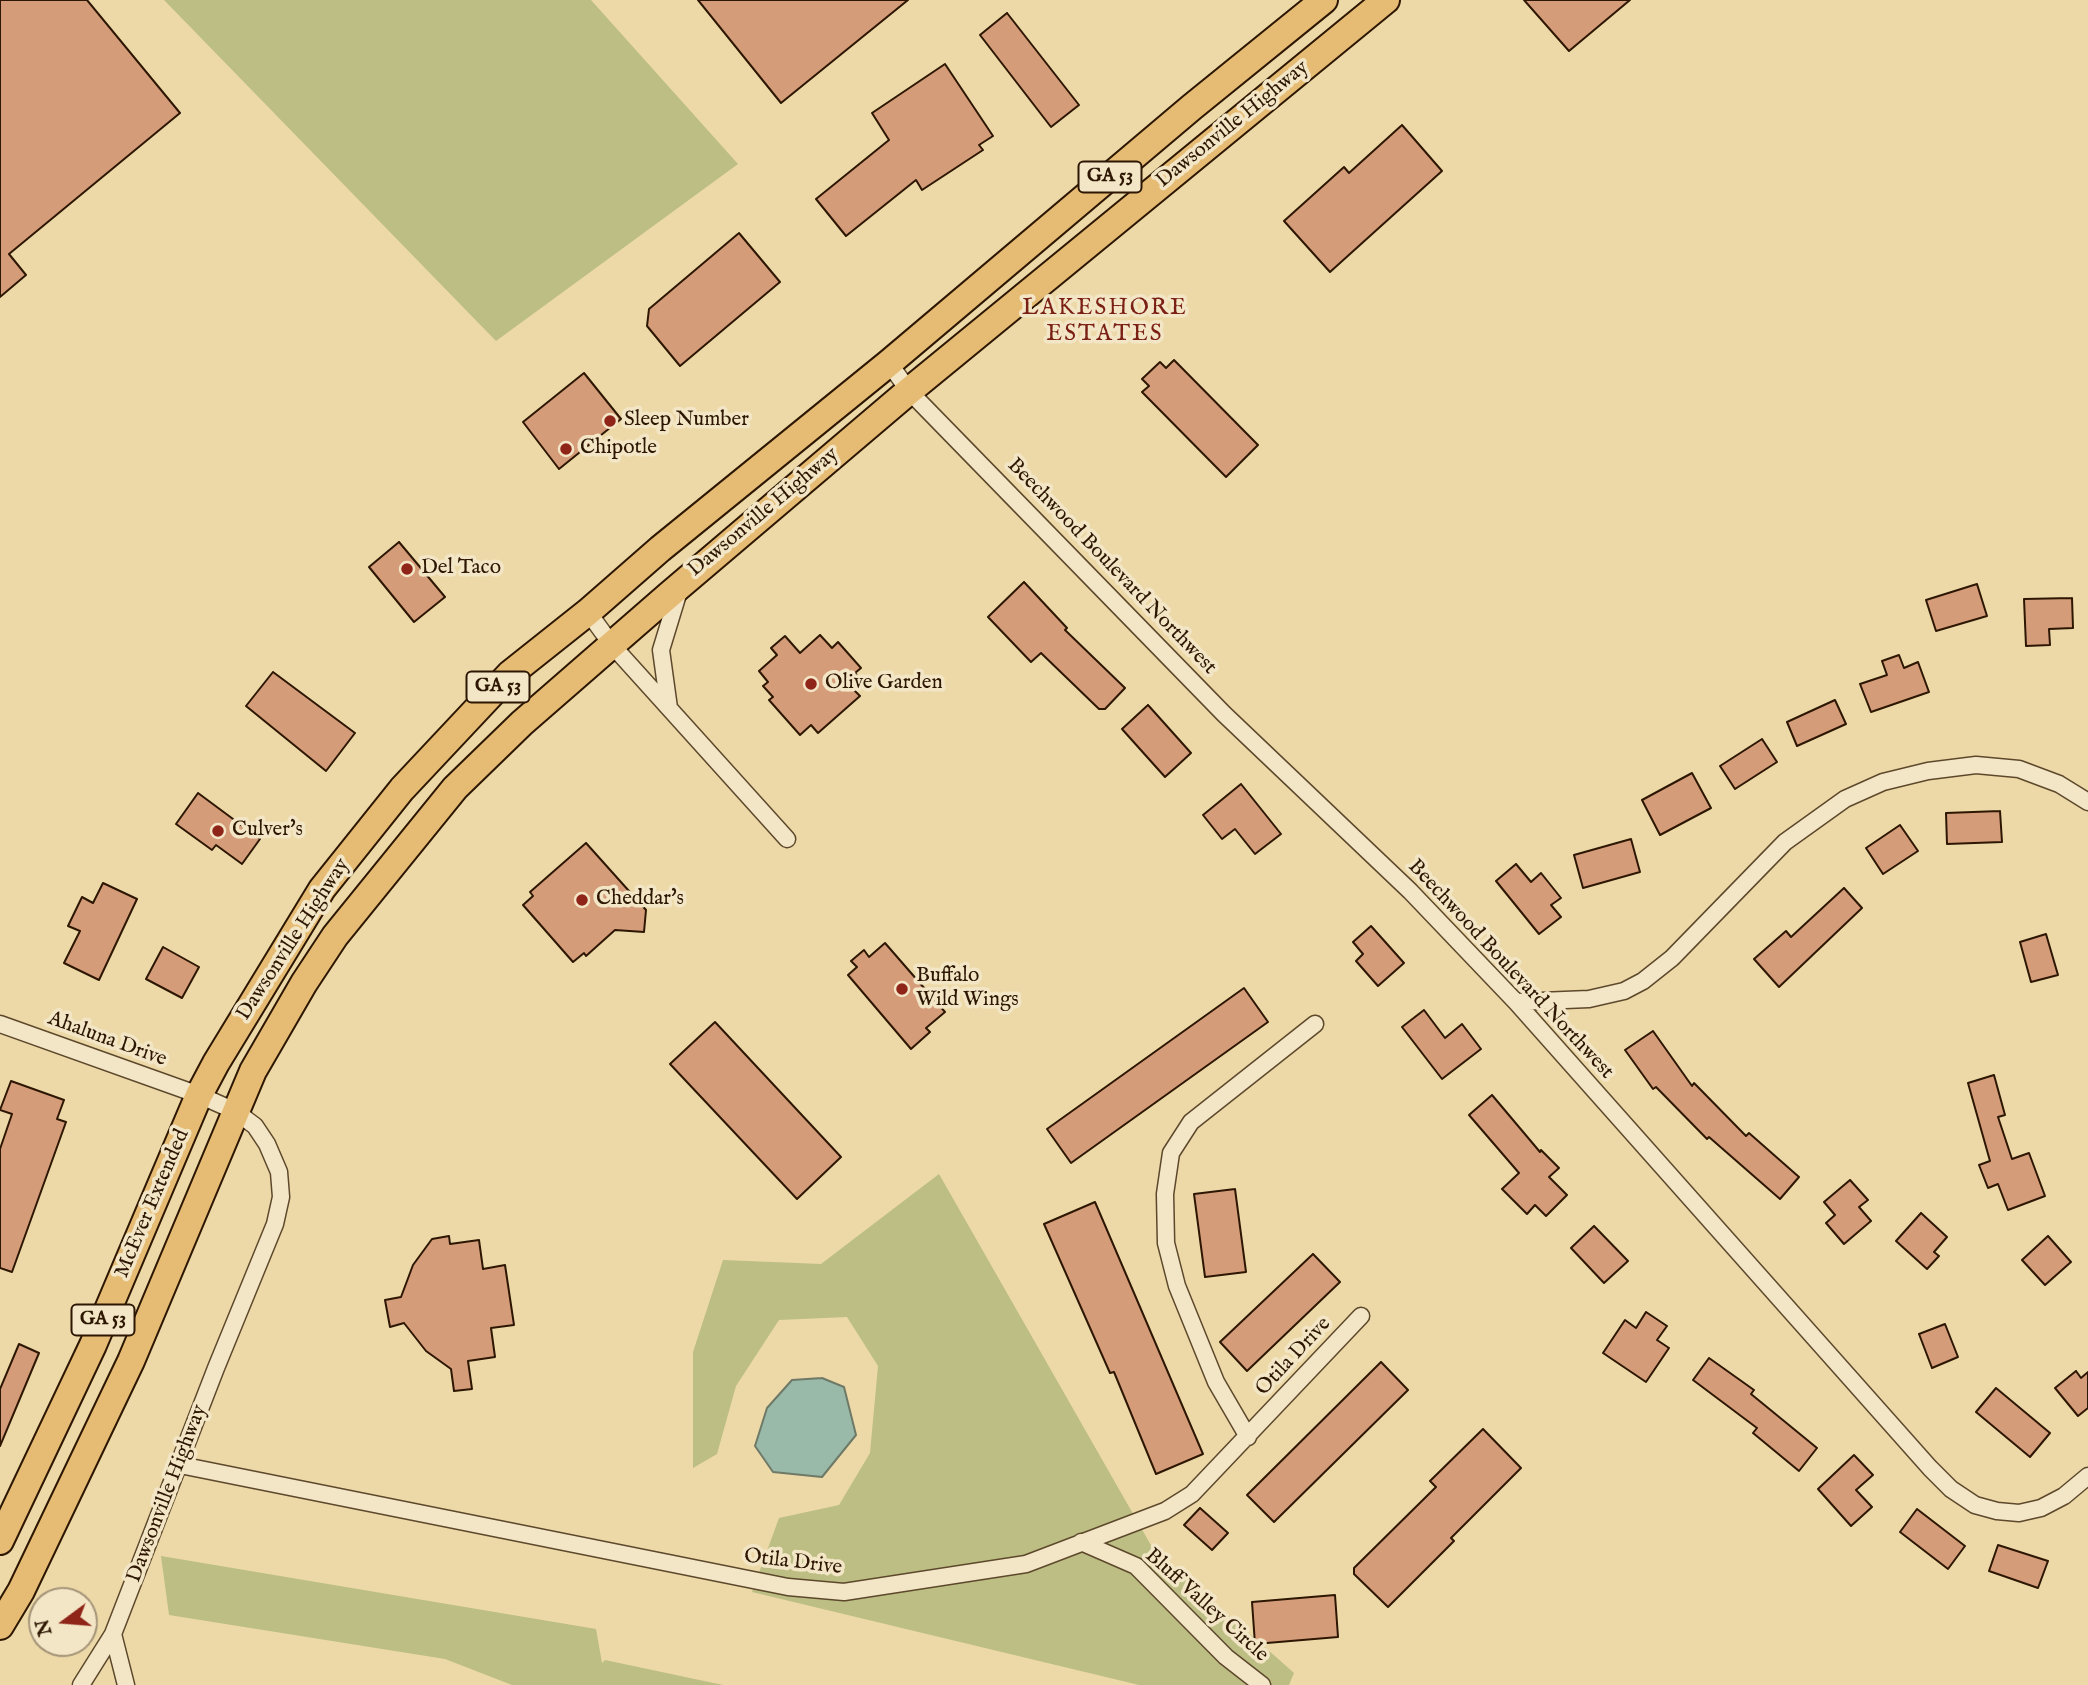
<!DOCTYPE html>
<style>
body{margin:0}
#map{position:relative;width:2088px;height:1685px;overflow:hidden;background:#ecd9a7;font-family:"IM FELL English",serif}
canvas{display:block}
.north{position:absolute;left:28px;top:1587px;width:70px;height:70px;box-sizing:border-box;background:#f3e6c6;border:2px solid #a49378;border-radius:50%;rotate:254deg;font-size:19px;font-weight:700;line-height:28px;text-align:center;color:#2d1703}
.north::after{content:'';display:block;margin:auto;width:24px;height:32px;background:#8f2418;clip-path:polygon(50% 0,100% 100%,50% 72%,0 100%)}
</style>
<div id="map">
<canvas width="2088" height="1685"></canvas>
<div class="north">N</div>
</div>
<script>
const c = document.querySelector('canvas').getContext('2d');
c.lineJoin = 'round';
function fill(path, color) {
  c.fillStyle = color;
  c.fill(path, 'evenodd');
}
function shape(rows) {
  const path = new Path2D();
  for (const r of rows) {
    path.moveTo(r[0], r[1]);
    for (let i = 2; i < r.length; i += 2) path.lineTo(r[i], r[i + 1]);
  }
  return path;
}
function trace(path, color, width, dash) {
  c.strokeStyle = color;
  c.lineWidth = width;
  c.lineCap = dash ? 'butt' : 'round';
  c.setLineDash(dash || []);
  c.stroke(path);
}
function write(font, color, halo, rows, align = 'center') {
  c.font = font + ' "IM FELL English",serif';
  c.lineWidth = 7;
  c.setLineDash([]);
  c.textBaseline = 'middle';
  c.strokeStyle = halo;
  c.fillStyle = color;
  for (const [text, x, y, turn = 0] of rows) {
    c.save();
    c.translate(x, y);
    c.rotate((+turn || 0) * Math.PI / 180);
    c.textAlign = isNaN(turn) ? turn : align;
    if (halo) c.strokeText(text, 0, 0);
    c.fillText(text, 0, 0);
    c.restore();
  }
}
fill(shape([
 [164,0,591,0,738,164,496,341],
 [939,1174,1152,1547,1294,1673,1289,1685,1139,1685,752,1592,779,1518,839,1505,870,1453,878,1366,847,1317,779,1320,736,1386,717,1454,693,1468,693,1352,723,1260,821,1264],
 [161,1556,596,1629,602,1663,605,1660,723,1685,512,1685,445,1659,169,1615]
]), '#bcbe84');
const water = shape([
 [822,1378,844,1387,856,1435,822,1477,773,1472,755,1446,767,1408,792,1380,822,1378]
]);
fill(water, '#99baa9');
trace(water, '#6e7967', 2);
const building = shape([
 [0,0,87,0,180,113,9,254,26,275,0,297,0,0],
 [698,0,908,0,781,103,698,0],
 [1524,0,1630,0,1569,51,1524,0],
 [1007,13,1079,105,1051,127,980,35,1007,13],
 [945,64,993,136,979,145,983,150,922,190,916,180,846,236,816,199,889,140,872,113,945,64],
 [1402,125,1442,171,1330,272,1284,221,1344,167,1349,173,1402,125],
 [739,233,780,282,680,366,647,326,649,309,739,233],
 [1174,360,1258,445,1226,477,1142,392,1149,386,1142,379,1160,362,1166,368,1174,360],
 [584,373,621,419,559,469,523,422,584,373],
 [399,542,445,597,414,622,369,567,399,542],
 [1024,582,1067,628,1065,630,1125,688,1105,709,1099,709,1041,653,1031,662,988,617,1024,582],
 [1977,584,1987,616,1936,631,1926,600,1977,584],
 [2072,598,2073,628,2049,629,2050,645,2026,646,2024,599,2072,598],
 [820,635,832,648,838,642,861,668,855,673,861,680,852,688,860,696,818,733,811,725,800,735,769,700,773,697,763,686,768,682,759,671,777,655,771,648,785,636,800,653,820,635],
 [1899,655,1904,668,1918,662,1929,692,1871,712,1860,684,1887,675,1882,661,1899,655],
 [273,672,355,733,326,771,246,706,273,672],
 [1835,700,1846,724,1797,746,1787,722,1835,700],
 [1148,705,1191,753,1165,777,1122,729,1148,705],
 [1762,739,1777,762,1735,789,1720,766,1762,739],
 [1692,773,1711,808,1660,835,1642,800,1692,773],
 [1241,784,1281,834,1255,854,1235,829,1222,839,1203,815,1241,784],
 [198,793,260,839,242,864,216,845,212,850,176,824,198,793],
 [2000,811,2002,842,1947,844,1946,813,2000,811],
 [1900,825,1918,851,1883,874,1866,848,1900,825],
 [1631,839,1640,872,1583,888,1574,855,1631,839],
 [586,843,646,910,644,932,615,930,586,956,584,953,573,962,523,905,533,896,530,892,586,843],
 [1516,864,1531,882,1541,873,1561,898,1551,905,1561,917,1539,934,1496,881,1516,864],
 [103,883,137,899,99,980,64,963,80,931,68,926,82,897,93,903,103,883],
 [1844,888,1862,908,1779,987,1754,959,1786,931,1791,937,1844,888],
 [1371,926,1404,963,1378,986,1356,961,1363,954,1353,942,1371,926],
 [2046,934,2058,975,2031,982,2020,942,2046,934],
 [885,943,945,1012,926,1028,930,1032,911,1049,848,975,857,967,851,961,864,950,869,957,885,943],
 [163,947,199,967,182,998,146,979,163,947],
 [1244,988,1268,1022,1071,1163,1047,1129,1244,988],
 [1424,1010,1445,1038,1462,1024,1481,1049,1442,1079,1402,1027,1424,1010],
 [715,1022,841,1157,797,1199,670,1064,715,1022],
 [1653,1031,1692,1086,1694,1083,1746,1136,1749,1133,1799,1177,1780,1199,1709,1137,1707,1139,1656,1087,1653,1089,1625,1050,1653,1031],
 [1994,1075,2005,1115,1998,1117,2012,1159,2029,1153,2045,1196,2008,1210,1998,1184,1988,1188,1979,1165,1990,1161,1968,1083,1994,1075],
 [11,1081,64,1100,57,1119,66,1122,12,1272,0,1268,0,1149,12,1114,0,1110,11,1081],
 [1492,1095,1540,1152,1541,1150,1559,1168,1549,1177,1567,1195,1546,1216,1535,1205,1527,1214,1502,1189,1519,1173,1469,1115,1492,1095],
 [1850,1180,1868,1200,1859,1207,1871,1221,1844,1244,1826,1223,1835,1215,1824,1202,1850,1180],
 [1235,1189,1246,1272,1205,1277,1194,1194,1235,1189],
 [1095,1202,1203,1454,1156,1474,1114,1372,1110,1373,1044,1224,1095,1202],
 [1921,1213,1947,1237,1934,1252,1939,1256,1927,1269,1896,1241,1921,1213],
 [1594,1226,1628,1261,1604,1283,1571,1248,1594,1226],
 [449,1236,450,1244,479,1240,483,1269,505,1265,514,1325,491,1328,495,1357,468,1361,472,1389,454,1391,451,1369,426,1351,404,1323,390,1327,385,1300,401,1297,413,1265,432,1239,449,1236],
 [2048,1236,2071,1262,2045,1285,2022,1260,2048,1236],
 [1313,1254,1340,1282,1247,1371,1220,1342,1313,1254],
 [1646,1312,1667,1326,1657,1340,1669,1348,1646,1382,1603,1353,1625,1320,1636,1328,1646,1312],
 [1945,1324,1958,1357,1932,1368,1919,1334,1945,1324],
 [19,1344,39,1353,0,1446,0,1389,19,1344],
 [1709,1358,1754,1390,1751,1394,1817,1448,1799,1471,1753,1433,1757,1428,1693,1380,1709,1358],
 [1381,1362,1408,1390,1274,1522,1247,1495,1381,1362],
 [2076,1371,2081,1378,2088,1372,2088,1408,2078,1416,2055,1388,2076,1371],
 [1996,1388,2050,1433,2030,1457,1976,1412,1996,1388],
 [1483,1429,1521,1468,1451,1538,1454,1541,1388,1607,1354,1574,1354,1568,1436,1487,1430,1481,1483,1429],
 [1854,1455,1873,1475,1856,1490,1872,1507,1851,1526,1818,1489,1854,1455],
 [1200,1508,1228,1533,1212,1550,1184,1525,1200,1508],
 [1917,1509,1965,1546,1948,1569,1900,1532,1917,1509],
 [1998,1545,2048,1561,2038,1588,1989,1571,1998,1545],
 [1335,1595,1338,1637,1255,1644,1252,1602,1335,1595]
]);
fill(building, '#d59c7a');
trace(building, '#2d1703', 2);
const street = shape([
 [889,363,909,391,1224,714,1410,891,1516,1002,1930,1468,1951,1489,1975,1505,1997,1511,2019,1513,2041,1508,2064,1496,2088,1476],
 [588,612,612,645,787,839],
 [669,708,661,650,679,591],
 [1516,1002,1589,999,1624,991,1643,981,1672,958,1785,842,1845,799,1883,782,1928,771,1976,765,2019,769,2059,784,2088,802],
 [0,1024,199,1095,235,1111,255,1126,267,1144,279,1172,281,1197,275,1224,216,1368,113,1634,81,1685],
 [1248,1437,1216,1382,1177,1286,1166,1243,1165,1194,1171,1153,1191,1122,1315,1024],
 [180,1465,788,1587,844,1592,1026,1564,1165,1511,1192,1494,1361,1316],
 [1081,1542,1136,1566,1226,1657,1262,1685],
 [113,1634,126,1685]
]);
const primary = shape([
 [0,1541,93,1345,199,1095,216,1063,322,889,402,789,510,674,588,612,660,549,889,363,1192,107,1324,0],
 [0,1626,21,1591,131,1361,253,1071,304,983,335,936,455,788,522,723,669,595,909,391,1386,0]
]);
trace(street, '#5d482c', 19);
trace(primary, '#2d1703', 30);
trace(street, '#f3e6c6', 16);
trace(primary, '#e6bc74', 26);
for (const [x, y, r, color] of [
 [610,421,7,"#8f2418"],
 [566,449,7,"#8f2418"],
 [407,569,7,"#8f2418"],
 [811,684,7,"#8f2418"],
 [218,831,7,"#8f2418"],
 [582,900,7,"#8f2418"],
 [902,989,7,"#8f2418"]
]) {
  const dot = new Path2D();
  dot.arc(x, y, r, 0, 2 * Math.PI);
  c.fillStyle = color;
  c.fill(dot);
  trace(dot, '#f3e6c6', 2.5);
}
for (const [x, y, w] of [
 [1110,177,63],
 [498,687,63],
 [103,1320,63]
]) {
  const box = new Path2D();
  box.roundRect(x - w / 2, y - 15.5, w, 31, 5);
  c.fillStyle = '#f3e6c6';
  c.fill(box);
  trace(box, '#2d1703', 2);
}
write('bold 19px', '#2d1703', null, [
 ["GA 53",1110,177],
 ["GA 53",498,687],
 ["GA 53",103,1320]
]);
write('21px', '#2d1703', '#f3e6c6', [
 ["Dawsonville Highway",1233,125,-39],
 ["Dawsonville Highway",764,513,-40],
 ["Beechwood Boulevard Northwest",1111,567,46],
 ["Dawsonville Highway",294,940,-57],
 ["Beechwood Boulevard Northwest",1510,970,47],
 ["Ahaluna Drive",107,1040,20],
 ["McEver Extended",153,1204,-67],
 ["Otila Drive",1294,1357,-47],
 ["Dawsonville Highway",168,1494,-69],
 ["Otila Drive",793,1563,7],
 ["Bluff Valley Circle",1206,1606,42]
]);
write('21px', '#2d1703', '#f3e6c6', [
 ["Sleep Number",624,421],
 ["Chipotle",580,449],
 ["Del Taco",421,569],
 ["Olive Garden",825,684],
 ["Culver's",232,831],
 ["Cheddar's",596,900],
 ["Buffalo",916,977],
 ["Wild Wings",916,1001]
], 'left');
c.letterSpacing = '2px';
write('23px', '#7a1f14', '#f3e6c6', [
 ["LAKESHORE",1105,309],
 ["ESTATES",1105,335]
]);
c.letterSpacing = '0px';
</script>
